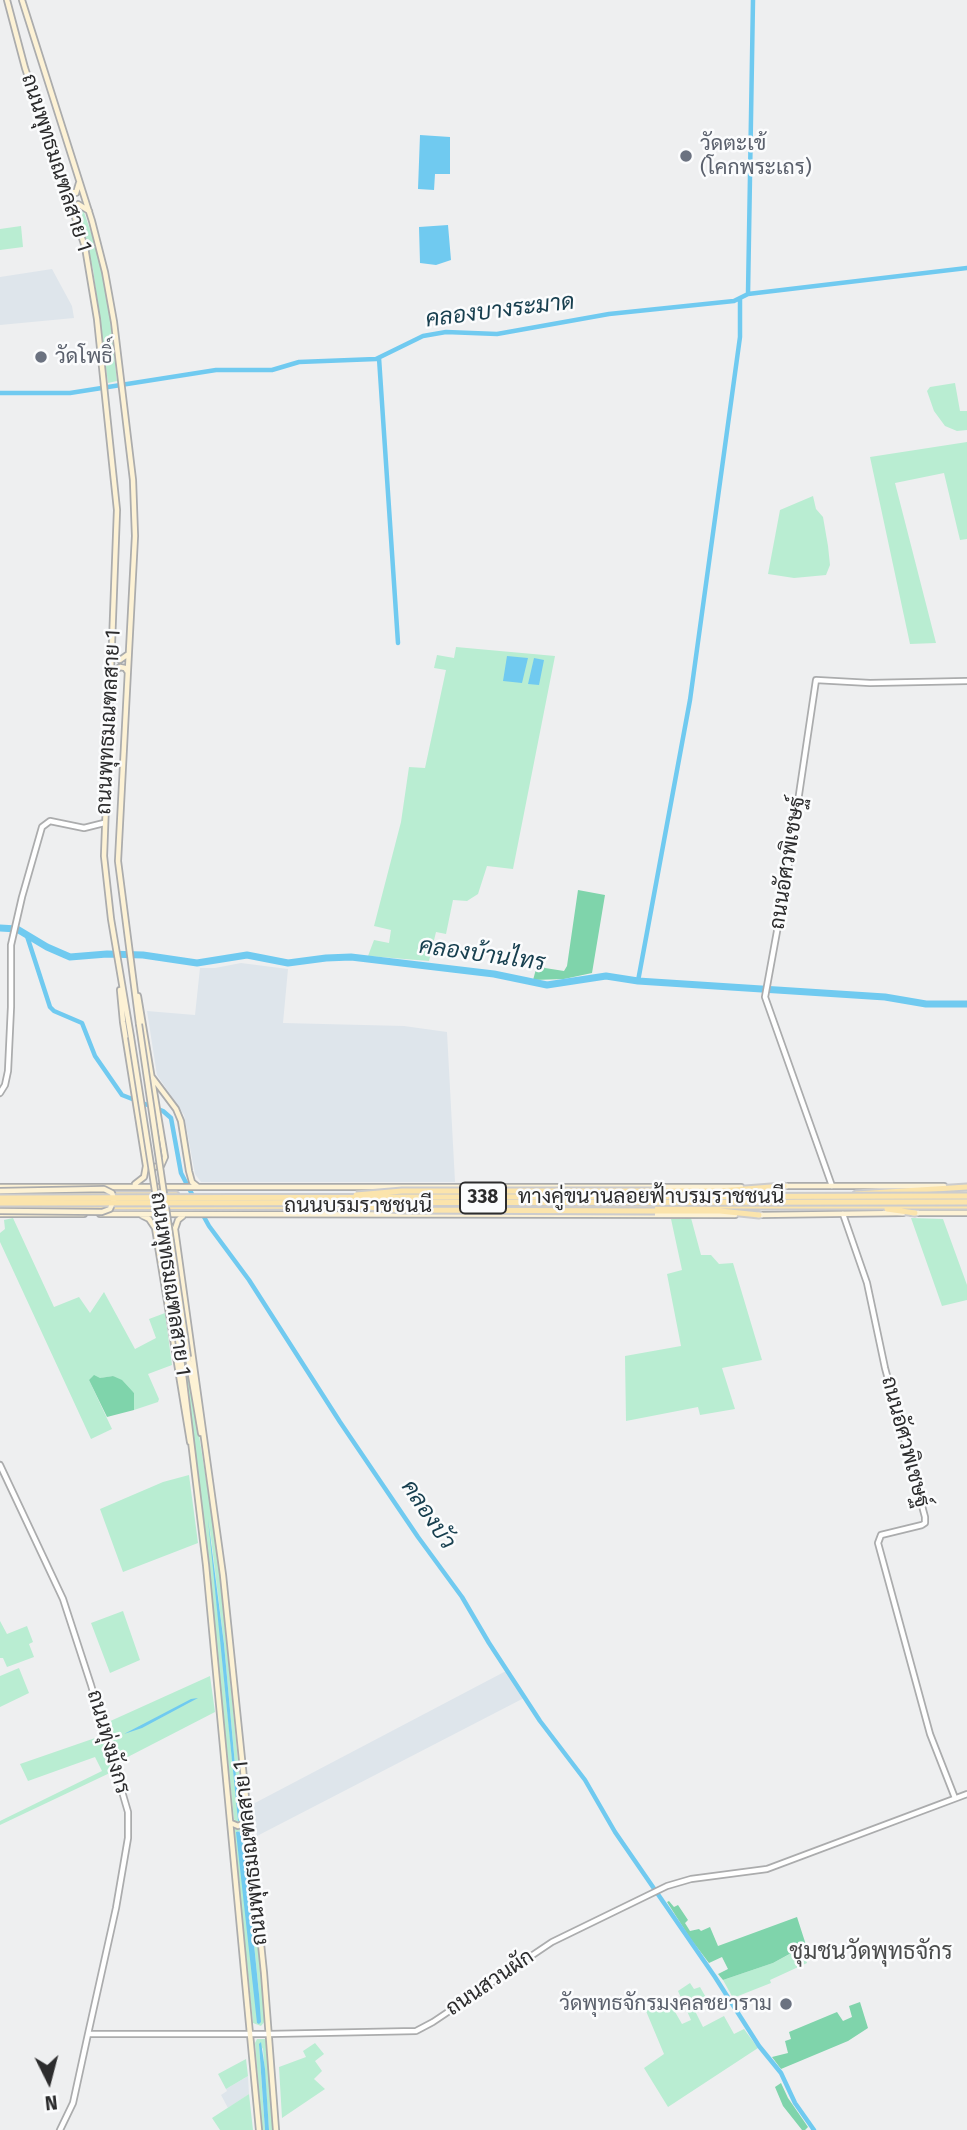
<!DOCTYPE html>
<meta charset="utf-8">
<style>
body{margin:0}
#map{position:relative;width:967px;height:2130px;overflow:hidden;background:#eeeff0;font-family:"Fira Sans",sans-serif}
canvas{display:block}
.north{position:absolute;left:14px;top:2046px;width:70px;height:70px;-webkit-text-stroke:5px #fbfcfd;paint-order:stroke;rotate:174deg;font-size:19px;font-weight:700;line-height:28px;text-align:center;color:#2c2c2d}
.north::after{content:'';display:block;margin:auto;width:24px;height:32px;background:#2c2c2d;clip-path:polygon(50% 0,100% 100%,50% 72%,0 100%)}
</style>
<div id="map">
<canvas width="967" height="2130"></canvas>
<div class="north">N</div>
</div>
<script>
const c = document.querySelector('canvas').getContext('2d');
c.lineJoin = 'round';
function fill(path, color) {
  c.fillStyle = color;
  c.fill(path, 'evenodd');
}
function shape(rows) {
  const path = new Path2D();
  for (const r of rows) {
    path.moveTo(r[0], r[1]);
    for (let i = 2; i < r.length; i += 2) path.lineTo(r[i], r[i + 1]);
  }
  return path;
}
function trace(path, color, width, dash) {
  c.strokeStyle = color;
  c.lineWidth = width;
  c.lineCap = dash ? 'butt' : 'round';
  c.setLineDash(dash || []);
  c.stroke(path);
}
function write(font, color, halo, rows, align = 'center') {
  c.font = font + ' "Fira Sans",Sarabun,sans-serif';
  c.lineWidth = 5;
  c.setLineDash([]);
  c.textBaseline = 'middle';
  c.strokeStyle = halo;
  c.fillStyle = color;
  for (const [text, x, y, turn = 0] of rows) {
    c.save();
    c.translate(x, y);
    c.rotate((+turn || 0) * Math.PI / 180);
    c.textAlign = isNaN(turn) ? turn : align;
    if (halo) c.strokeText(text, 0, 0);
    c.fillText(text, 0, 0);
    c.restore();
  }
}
fill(shape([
 [52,269,72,306,74,318,0,325,0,277],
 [241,963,288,969,283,1023,404,1026,447,1032,455,1182,201,1182,195,1174,184,1115,157,1075,147,1011,195,1015,200,968,215,968],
 [506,1671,524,1698,257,1836,253,1804],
 [248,2076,249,2094,228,2108,221,2095,227,2091,226,2089]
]), '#dee5eb');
fill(shape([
 [80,207,83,209,95,244,107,293,117,381,108,383,93,269,77,211],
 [21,226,23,247,0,250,0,229],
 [955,383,960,411,967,411,967,430,957,431,945,426,934,411,927,391,930,387],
 [967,442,967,539,960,540,944,473,895,483,936,643,910,644,870,457],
 [813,496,816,509,823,517,828,546,830,565,826,575,794,578,768,574,780,510],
 [456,647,555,656,513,869,487,866,478,894,467,901,453,900,446,934,436,932,429,961,368,956,374,940,389,943,391,930,374,926,401,822,409,767,425,768,446,670,434,668,437,655,454,658],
 [13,1218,54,1307,79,1297,90,1313,104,1292,135,1349,156,1338,149,1319,165,1313,172,1365,148,1374,159,1399,158,1402,134,1410,134,1393,113,1376,89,1380,112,1429,91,1439,0,1242,0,1233,5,1229,4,1220],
 [691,1218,701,1255,711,1255,719,1264,733,1263,762,1360,722,1368,735,1409,700,1415,698,1407,626,1421,625,1356,681,1346,667,1274,682,1270,671,1219],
 [911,1218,943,1219,967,1285,967,1300,942,1306],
 [160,1228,171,1230,173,1234,184,1314,187,1360,217,1548,244,1821,240,1823,236,1823,234,1819,203,1516,188,1391],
 [209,1522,224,1644,240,1820,238,1820],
 [189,1475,198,1543,123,1572,100,1509,163,1482],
 [123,1611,140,1660,110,1673,91,1623],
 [0,1621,7,1634,27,1626,33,1642,29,1644,34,1657,7,1667,3,1658,0,1658],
 [19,1668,29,1693,0,1707,0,1676],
 [210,1676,215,1712,118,1762,106,1723],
 [101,1736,114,1771,0,1825,0,1821,102,1771,95,1757,28,1781,20,1764],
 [244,1827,266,2020,261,2026,253,2023,233,1828],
 [238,1831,241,1831,246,1864,259,1994,258,2024],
 [803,1947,807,1963,770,1980,771,1983,733,1998,723,1980,773,1963],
 [690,1983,694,1989,700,1987,708,2001,694,2009,703,2027,724,2016,734,2034,744,2029,758,2048,668,2107,644,2068,664,2054,646,2011,667,1998,682,2024,691,2020,678,1991],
 [257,2039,265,2039,267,2044,273,2130,269,2130,263,2049,259,2044,265,2130,262,2130,255,2043],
 [315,2043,324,2054,315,2061,322,2071,314,2079,325,2089,282,2118,279,2067,306,2057,303,2051],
 [246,2059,248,2076,226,2089,218,2074],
 [249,2094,253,2130,220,2130,212,2118]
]), '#b9edd2');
fill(shape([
 [578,890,605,895,592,973,564,979,533,980,538,962,545,968,564,971,567,966],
 [94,1375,100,1378,113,1376,122,1380,134,1393,134,1410,107,1417,89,1380],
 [669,1901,674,1907,678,1905,688,1920,685,1923,690,1931,699,1929,701,1931,710,1927,718,1946,797,1917,806,1945,773,1963,723,1980,718,1974,728,1969,722,1957,709,1963,690,1938,667,1902],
 [860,2002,868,2028,848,2041,781,2069,772,2057,788,2053,785,2041,791,2039,789,2032,837,2012,843,2021,852,2017,849,2006],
 [781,2083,788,2098,808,2127,805,2130,802,2130,783,2106,775,2087]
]), '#7fd4ab');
fill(shape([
 [420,135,450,137,450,174,435,174,434,190,418,189],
 [448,225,451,260,436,265,420,263,419,227],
 [507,656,528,658,522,683,503,681],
 [534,658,544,660,539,685,528,684],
 [208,1519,224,1644,240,1820,238,1821],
 [198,1698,142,1728,124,1734,191,1699],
 [241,1831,246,1864,259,1994,261,2022,259,2024,257,2023,236,1832],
 [261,2042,265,2069,269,2130,265,2130,259,2044]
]), '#70caf0');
trace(shape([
 [748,294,753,0],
 [379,358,398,643],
 [0,393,70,393,216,370,272,370,299,362,376,359,423,336,446,332,497,334,609,314,734,301,748,294,967,268],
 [27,936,50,1007,54,1011,82,1023,95,1056,122,1095,163,1111,171,1118,181,1173,194,1198],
 [638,981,690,700,740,337,740,299],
 [198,1206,209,1226,249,1280,340,1422,418,1537,462,1597,489,1643,540,1721,585,1780,615,1832,715,1977,759,2046,781,2073,795,2103,814,2130]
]), '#70caf0', 4.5);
trace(shape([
 [0,928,17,929,47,947,70,957,107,954,143,955,197,963,247,955,288,963,326,958,351,957,494,974,547,985,606,976,638,981,885,997,926,1004,967,1004]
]), '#70caf0', 7);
const tertiary = shape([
 [0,1093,5,1085,8,1071,11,1007,11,945,22,897,42,827,50,821,84,828,104,823],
 [832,1186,765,997,786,882,816,680,870,683,967,681],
 [843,1214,867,1283,885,1368,925,1517,925,1523,922,1525,881,1535,878,1543,930,1734,955,1798],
 [0,1465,63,1599,91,1685,128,1812,128,1838,116,1908,88,2034],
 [60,2130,73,2103,88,2034,269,2034,416,2031,433,2022,552,1942,667,1886,691,1879,767,1869,967,1794]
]);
const secondary = shape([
 [7,0,25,68,85,247,97,319,117,510,104,856,111,919,131,1037],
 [22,0,92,221,105,272,114,322,133,480,135,536,118,861,139,1024],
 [69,191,76,193,79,183],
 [75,213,75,206,78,204,89,211],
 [113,654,120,660,127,655],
 [112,673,120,667,125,668,127,671],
 [120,990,123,1022,146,1166,144,1177,135,1184],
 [138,996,165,1157,161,1166,153,1167,149,1165],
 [152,1077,176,1109,181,1121,189,1171,192,1182,197,1186],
 [781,1186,944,1186],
 [0,1187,741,1187],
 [912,1213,967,1213],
 [0,1214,84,1214],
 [100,1214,735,1215],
 [141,1215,149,1219,155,1228,190,1442],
 [758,1215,903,1213],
 [183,1216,178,1220,175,1229,223,1575,264,1973,276,2130],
 [158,1228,162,1225,170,1226,175,1234],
 [188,1357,201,1433],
 [181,1358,206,1565,259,2130],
 [231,1823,238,1826,246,1822]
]);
const primary = shape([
 [654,1191,719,1191,784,1186],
 [856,1194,967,1187],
 [0,1195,176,1195],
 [381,1206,967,1206],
 [0,1207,361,1206],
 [887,1209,915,1213],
 [655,1211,720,1211,759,1215]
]);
trace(tertiary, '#abacad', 8);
trace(secondary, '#abacad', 8);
trace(primary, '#cccccd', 9);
trace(tertiary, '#fff', 4.5);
trace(secondary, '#fdf2d5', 4.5);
trace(primary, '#fbe4ac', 5);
const secondaryBridge = shape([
 [139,1024,188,1357],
 [131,1037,181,1358],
 [0,1191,104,1189,112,1193,114,1199,110,1209,102,1212,0,1211]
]);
const primaryBridge = shape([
 [356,1195,402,1191,654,1191],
 [0,1198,967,1196],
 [0,1203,967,1202],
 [358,1206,402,1210,655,1211]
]);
trace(secondaryBridge, '#abacad', 8, []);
trace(primaryBridge, '#cccccd', 9, []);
trace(secondaryBridge, '#fdf2d5', 4.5);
trace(primaryBridge, '#fbe4ac', 5);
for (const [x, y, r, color] of [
 [686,156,7,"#6b7280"],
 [41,357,7,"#6b7280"],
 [786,2004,7,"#6b7280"]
]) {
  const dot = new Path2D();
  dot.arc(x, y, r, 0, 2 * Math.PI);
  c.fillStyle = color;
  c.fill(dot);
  trace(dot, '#fbfcfd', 2.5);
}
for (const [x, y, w] of [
 [483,1198,46]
]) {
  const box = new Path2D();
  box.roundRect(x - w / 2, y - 15.5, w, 31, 5);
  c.fillStyle = '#fbfcfd';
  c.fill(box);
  trace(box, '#2c2c2d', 2);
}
write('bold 19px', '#2c2c2d', null, [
 ["338",483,1198]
]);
write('21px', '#5b616d', '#fbfcfd', [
 ["วัดตะเข้",700,144],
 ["(โคกพระเถร)",700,168],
 ["วัดโพธิ์",55,357],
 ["วัดพุทธจักรมงคลชยาราม",772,2004,"right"]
], 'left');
write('21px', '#2c2c2d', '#fbfcfd', [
 ["ถนนพุทธมณฑลสาย 1",56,163,72],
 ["ถนนพุทธมณฑลสาย 1",109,722,-87],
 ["ถนนอัศวพิเชษฐ์",788,863,-81],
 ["ทางคู่ขนานลอยฟ้าบรมราชชนนี",651,1197],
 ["ถนนบรมราชชนนี",358,1206],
 ["ถนนพุทธมณฑลสาย 1",170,1284,82],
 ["ถนนอัศวพิเชษฐ์",905,1442,75],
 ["ถนนทุ่งมังกร",108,1742,74],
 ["ถนนพุทธมณฑลสาย 1",251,1853,-96],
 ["ถนนสวนผัก",490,1983,-34]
]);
write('italic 23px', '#173f4f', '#fbfcfd', [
 ["คลองบางระมาด",500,311,-7],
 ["คลองบ้านไทร",482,955,8],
 ["คลองบัว",428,1515,56]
]);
write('23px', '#4a4b4b', '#fbfcfd', [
 ["ชุมชนวัดพุทธจักร",871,1953]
]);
</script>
